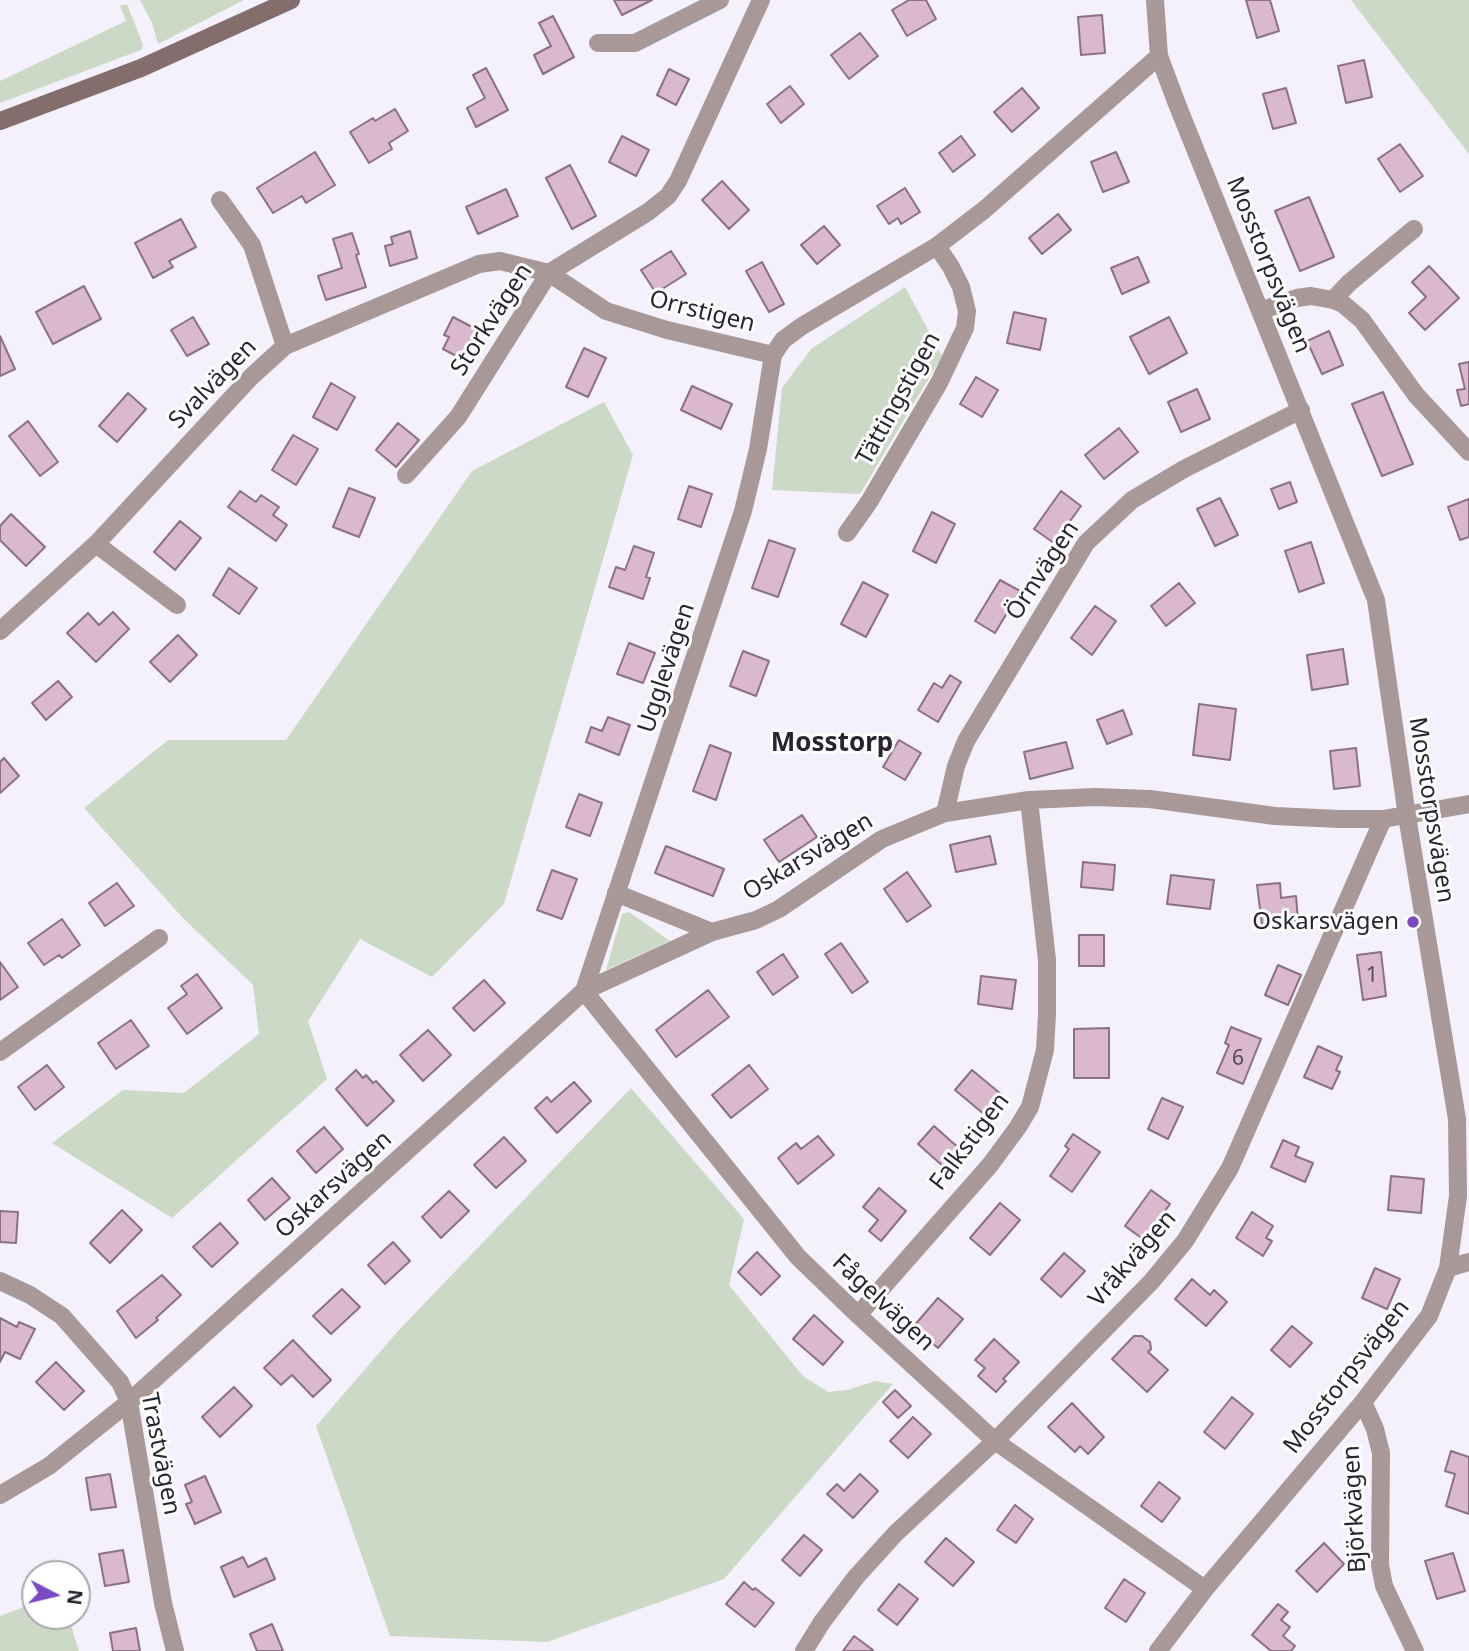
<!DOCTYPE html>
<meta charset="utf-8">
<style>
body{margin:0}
#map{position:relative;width:1469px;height:1651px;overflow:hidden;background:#f4f0fc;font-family:"Noto Sans",sans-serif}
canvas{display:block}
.north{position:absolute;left:21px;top:1560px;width:70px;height:70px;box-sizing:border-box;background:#fff;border:2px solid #a9a8ac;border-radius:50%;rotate:97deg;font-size:19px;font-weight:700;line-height:28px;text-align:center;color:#282530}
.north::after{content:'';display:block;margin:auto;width:24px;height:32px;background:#794ac2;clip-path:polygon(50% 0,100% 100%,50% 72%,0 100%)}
</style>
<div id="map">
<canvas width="1469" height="1651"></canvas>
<div class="north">N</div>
</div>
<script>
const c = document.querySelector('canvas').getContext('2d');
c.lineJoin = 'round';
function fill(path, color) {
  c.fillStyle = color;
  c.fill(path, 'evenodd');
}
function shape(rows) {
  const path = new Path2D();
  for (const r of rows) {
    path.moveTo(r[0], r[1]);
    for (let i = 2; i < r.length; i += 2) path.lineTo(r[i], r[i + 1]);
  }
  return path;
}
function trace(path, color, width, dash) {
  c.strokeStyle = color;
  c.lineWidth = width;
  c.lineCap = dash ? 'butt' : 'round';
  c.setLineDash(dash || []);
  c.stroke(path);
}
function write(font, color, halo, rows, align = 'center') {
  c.font = font + ' "Noto Sans",sans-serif';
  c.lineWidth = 6;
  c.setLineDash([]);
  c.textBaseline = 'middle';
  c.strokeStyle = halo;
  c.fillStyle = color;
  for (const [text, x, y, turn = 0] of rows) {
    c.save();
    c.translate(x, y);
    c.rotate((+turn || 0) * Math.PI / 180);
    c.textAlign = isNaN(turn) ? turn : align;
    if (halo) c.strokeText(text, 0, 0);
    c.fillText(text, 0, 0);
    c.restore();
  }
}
fill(shape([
 [140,0,244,0,158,44,152,23],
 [1351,0,1469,0,1469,154],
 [127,4,143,45,141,50,0,103,0,81,126,21,120,6],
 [905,287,942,356,860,494,772,490,782,388,811,349],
 [604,402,633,455,504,904,432,977,360,939,308,1021,327,1079,172,1218,52,1143,123,1090,184,1093,259,1034,253,985,183,918,84,808,168,740,286,740,472,471],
 [629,912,670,941,606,970,622,914],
 [631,1088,744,1219,729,1285,803,1376,828,1392,847,1390,876,1381,893,1384,724,1579,547,1642,390,1636,316,1426,398,1331],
 [35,1603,35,1616,68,1616,79,1651,0,1651,0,1616]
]), '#ccd9c6');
const building = shape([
 [614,0,652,0,622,15,614,0],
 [909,0,926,0,936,19,907,36,892,10,909,0],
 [1246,0,1270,0,1279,31,1257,38,1246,0],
 [1102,15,1105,53,1081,55,1078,17,1102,15],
 [553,16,574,57,543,74,534,55,551,46,539,23,553,16],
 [860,33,878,56,849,79,831,55,860,33],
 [1364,60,1372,97,1346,103,1338,66,1364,60],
 [486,68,508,110,476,127,467,108,485,98,473,75,486,68],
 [669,69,689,79,676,105,657,95,669,69],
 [790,86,804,104,781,123,767,104,790,86],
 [1022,88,1039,108,1012,132,994,112,1022,88],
 [1286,88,1296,123,1273,129,1263,94,1286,88],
 [395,109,408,131,389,143,392,149,369,163,350,132,373,118,375,121,395,109],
 [622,136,649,150,636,176,609,162,622,136],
 [961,136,975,155,953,172,939,153,961,136],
 [1400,144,1423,176,1400,192,1378,159,1400,144],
 [315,152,335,185,306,203,302,196,273,213,257,188,315,152],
 [1116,152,1129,182,1103,192,1091,162,1116,152],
 [570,165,596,216,572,229,546,178,570,165],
 [722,181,749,210,729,229,702,200,722,181],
 [905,188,920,212,901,224,898,218,889,224,877,206,905,188],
 [506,189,518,216,478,234,466,207,506,189],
 [1309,197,1334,257,1300,271,1275,211,1309,197],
 [1058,214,1071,230,1042,254,1029,238,1058,214],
 [181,219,196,247,169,261,173,267,153,278,135,243,181,219],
 [824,226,840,245,817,264,801,245,824,226],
 [410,231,417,258,390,266,385,246,393,244,391,237,410,231],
 [352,233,359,254,356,255,366,287,326,300,318,276,342,268,333,239,352,233],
 [671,251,686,274,656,293,641,270,671,251],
 [1138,257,1149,282,1122,294,1111,268,1138,257],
 [762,262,784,304,769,312,746,271,762,262],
 [1429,266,1459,298,1425,330,1409,313,1426,297,1412,282,1429,266],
 [84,286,101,319,53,344,36,312,84,286],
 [1014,312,1046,319,1040,350,1007,343,1014,312],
 [193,317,209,344,187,356,171,330,193,317],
 [453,317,476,329,462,359,443,349,449,337,444,335,453,317],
 [1169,317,1187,353,1149,374,1130,337,1169,317],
 [1329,331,1343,365,1322,374,1307,341,1329,331],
 [0,336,15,369,0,376,0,336],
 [584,348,606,358,588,397,566,387,584,348],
 [1469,362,1469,404,1461,406,1457,390,1465,389,1459,364,1469,362],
 [976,377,998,390,982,417,960,404,976,377],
 [331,383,355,397,337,430,313,417,331,383],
 [692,386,732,404,721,429,681,410,692,386],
 [1197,389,1210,419,1181,432,1168,402,1197,389],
 [1383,392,1413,464,1382,476,1352,404,1383,392],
 [128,393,146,409,117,442,99,426,128,393],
 [28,421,58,462,40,476,9,436,28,421],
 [398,423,419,440,396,467,376,450,398,423],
 [1119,428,1138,452,1104,479,1085,455,1119,428],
 [293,435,318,449,296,485,272,470,293,435],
 [1290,482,1297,502,1279,509,1271,489,1290,482],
 [689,486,712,494,701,527,678,519,689,486],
 [349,488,375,498,359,537,333,527,349,488],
 [240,491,256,502,261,495,279,507,273,515,287,525,276,541,228,507,240,491],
 [1061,491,1081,506,1054,543,1034,529,1061,491],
 [1220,498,1238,535,1215,546,1197,509,1220,498],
 [1469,499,1469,537,1460,540,1448,507,1469,499],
 [932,512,955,524,936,563,913,551,932,512],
 [11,514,45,547,26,566,0,540,0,526,11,514],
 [180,521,201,538,175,570,154,552,180,521],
 [769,540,795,549,778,597,752,588,769,540],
 [1311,542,1324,583,1299,592,1285,551,1311,542],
 [634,546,654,553,646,577,650,578,643,599,609,587,616,567,625,570,634,546],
 [229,568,257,588,239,614,213,595,229,568],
 [1000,580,1020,591,995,633,975,621,1000,580],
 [863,582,888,595,866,637,841,624,863,582],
 [1179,583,1195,603,1166,626,1151,606,1179,583],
 [1095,606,1116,621,1092,655,1071,638,1095,606],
 [113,612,129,629,96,662,67,633,88,613,99,625,113,612],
 [178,635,197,655,170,682,150,662,178,635],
 [629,643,655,653,643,683,617,674,629,643],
 [1343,649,1348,684,1312,690,1307,655,1343,649],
 [743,651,769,661,756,696,730,686,743,651],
 [950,675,961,682,938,722,918,710,934,683,942,688,950,675],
 [58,681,72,697,46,720,32,703,58,681],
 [1199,704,1236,709,1230,760,1193,755,1199,704],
 [1123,710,1132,734,1107,744,1097,720,1123,710],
 [608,717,630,725,619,755,586,742,591,727,602,731,608,717],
 [899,740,921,753,905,780,883,767,899,740],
 [1066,742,1073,768,1030,779,1024,752,1066,742],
 [710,745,731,753,716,800,693,791,710,745],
 [1356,748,1360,786,1334,789,1330,751,1356,748],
 [4,758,19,776,0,793,0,762,4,758],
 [579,794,602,803,590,836,566,827,579,794],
 [802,815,817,837,779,862,764,840,802,815],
 [990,836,996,864,956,872,950,845,990,836],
 [666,846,724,869,713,896,655,873,666,846],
 [1083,862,1115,865,1113,890,1081,887,1083,862],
 [552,870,577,879,562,919,537,910,552,870],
 [907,872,931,906,907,922,884,889,907,872],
 [1171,875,1214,880,1210,909,1167,904,1171,875],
 [117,883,134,906,105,926,89,903,117,883],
 [1280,883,1281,898,1296,896,1298,920,1262,925,1257,885,1280,883],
 [62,919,80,945,62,958,59,955,44,965,28,943,62,919],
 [1079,935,1104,935,1104,966,1079,966,1079,935],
 [841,943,868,982,852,993,825,954,841,943],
 [1381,952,1386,996,1363,1000,1357,955,1381,952],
 [783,954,798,977,773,995,757,972,783,954],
 [0,962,18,987,0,1000,0,962],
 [1278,965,1301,975,1288,1005,1265,995,1278,965],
 [197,974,222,1008,187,1034,168,1008,187,994,181,986,197,974],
 [981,976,1016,980,1012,1009,978,1004,981,976],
 [484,980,505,1003,474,1031,453,1008,484,980],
 [708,990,729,1017,676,1057,656,1030,708,990],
 [131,1020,149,1046,116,1069,98,1043,131,1020],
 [1231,1027,1261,1039,1243,1084,1217,1073,1229,1045,1225,1043,1231,1027],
 [1109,1028,1109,1078,1074,1078,1074,1029,1109,1028],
 [428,1030,451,1055,423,1081,400,1055,428,1030],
 [1318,1046,1342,1057,1336,1070,1340,1072,1332,1089,1304,1077,1318,1046],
 [47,1065,64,1087,35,1110,18,1087,47,1065],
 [749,1065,768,1089,731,1118,712,1095,749,1065],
 [356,1070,363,1078,366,1075,373,1083,376,1081,394,1101,367,1126,336,1089,356,1070],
 [972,1070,1002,1095,985,1115,955,1090,972,1070],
 [574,1082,591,1101,557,1133,535,1108,547,1097,551,1102,574,1082],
 [1162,1098,1183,1107,1168,1139,1148,1129,1162,1098],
 [934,1126,961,1150,945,1168,918,1144,934,1126],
 [324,1127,343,1149,316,1173,297,1151,324,1127],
 [1073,1134,1100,1152,1072,1192,1050,1176,1069,1149,1065,1146,1073,1134],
 [818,1136,834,1155,798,1184,778,1158,796,1143,801,1149,818,1136],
 [504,1137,526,1161,496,1188,474,1165,504,1137],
 [1283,1140,1299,1147,1295,1156,1313,1163,1305,1182,1271,1167,1283,1140],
 [1391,1176,1424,1179,1421,1213,1388,1210,1391,1176],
 [272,1178,290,1198,265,1220,248,1200,272,1178],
 [879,1188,906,1211,881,1241,869,1231,878,1220,863,1207,879,1188],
 [1151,1190,1170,1204,1144,1240,1125,1226,1151,1190],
 [449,1191,469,1211,441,1238,422,1217,449,1191],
 [1000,1203,1020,1220,990,1255,970,1238,1000,1203],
 [122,1210,142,1230,110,1263,90,1243,122,1210],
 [0,1211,18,1212,16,1243,0,1242,0,1211],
 [1252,1212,1273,1226,1266,1238,1272,1241,1263,1256,1236,1238,1252,1212],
 [220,1223,238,1243,212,1267,193,1247,220,1223],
 [393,1242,410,1261,385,1284,368,1265,393,1242],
 [757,1252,780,1276,761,1295,738,1272,757,1252],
 [1064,1253,1085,1271,1061,1297,1041,1279,1064,1253],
 [1375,1268,1400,1279,1387,1309,1362,1298,1375,1268],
 [162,1275,181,1295,156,1318,158,1320,136,1338,117,1311,162,1275],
 [1192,1279,1210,1295,1214,1290,1227,1302,1206,1326,1175,1299,1192,1279],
 [342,1289,360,1307,331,1334,313,1316,342,1289],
 [938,1298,963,1319,938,1348,913,1327,938,1298],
 [814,1315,843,1342,823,1365,793,1339,814,1315],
 [0,1318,17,1327,19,1322,35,1329,20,1359,5,1352,0,1362,0,1318],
 [1292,1326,1312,1343,1290,1367,1271,1350,1292,1326],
 [1134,1336,1142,1336,1150,1342,1151,1349,1148,1352,1168,1370,1147,1392,1112,1359,1134,1336],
 [994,1339,1019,1362,1003,1379,1006,1381,996,1392,978,1376,985,1368,975,1360,994,1339],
 [293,1340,331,1380,313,1397,292,1375,281,1385,264,1368,293,1340],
 [56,1362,84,1391,64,1410,36,1382,56,1362],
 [234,1387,252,1406,220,1437,202,1417,234,1387],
 [895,1390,911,1406,898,1418,883,1402,895,1390],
 [1232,1397,1253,1414,1225,1449,1204,1432,1232,1397],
 [1072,1403,1104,1437,1088,1454,1080,1446,1075,1452,1048,1427,1072,1403],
 [913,1417,931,1434,908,1458,890,1441,913,1417],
 [1451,1451,1469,1457,1469,1514,1446,1506,1455,1474,1445,1471,1451,1451],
 [110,1474,116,1507,91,1510,86,1478,110,1474],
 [860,1474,878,1491,853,1518,827,1494,837,1484,844,1491,860,1474],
 [205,1476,221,1512,195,1524,186,1504,192,1502,185,1485,205,1476],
 [1159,1482,1180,1498,1162,1522,1141,1506,1159,1482],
 [1015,1505,1033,1519,1016,1543,997,1530,1015,1505],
 [804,1535,822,1550,800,1576,782,1560,804,1535],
 [946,1538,974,1562,953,1586,925,1562,946,1538],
 [1324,1543,1344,1564,1317,1592,1296,1571,1324,1543],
 [123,1550,129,1582,105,1586,99,1554,123,1550],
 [1453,1553,1465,1591,1437,1599,1425,1561,1453,1553],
 [243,1557,248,1567,266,1558,275,1579,234,1597,221,1567,243,1557],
 [1124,1579,1145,1593,1126,1622,1105,1608,1124,1579],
 [744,1582,753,1590,755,1588,774,1603,755,1627,726,1604,744,1582],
 [899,1584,918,1599,897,1625,878,1610,899,1584],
 [1278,1604,1288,1612,1281,1620,1290,1627,1283,1636,1295,1646,1291,1651,1271,1651,1252,1635,1278,1604],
 [272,1624,283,1651,257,1651,250,1634,272,1624],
 [136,1628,140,1651,113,1651,110,1633,136,1628],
 [854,1636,873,1650,872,1651,843,1651,854,1636]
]);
fill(building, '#dab9cf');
trace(building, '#8b7183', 2);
trace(shape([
 [1155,0,1159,56,1177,104,1376,600,1407,816,1457,1119,1458,1196,1448,1268,1429,1316,1363,1402,1205,1589,1158,1651],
 [598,43,635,43,720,0],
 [220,200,252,245,285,346],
 [1333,300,1349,283,1414,229],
 [1260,311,1297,298,1311,296,1333,300,1343,304,1362,320,1416,395,1469,452],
 [773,355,758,449,743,511,584,991,798,1257,858,1315,995,1441,1205,1589],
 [406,475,458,417,549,273,648,212,668,196,678,181,761,0],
 [847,533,869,502,939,383,965,328,967,311,961,287,951,267,937,246],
 [96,544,177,605],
 [0,631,96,544,251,377,285,346,479,264,500,261,549,273,606,311,667,330,773,355,783,340,802,326,937,246,984,210,1159,56],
 [945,813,956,766,966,741,1086,543,1132,500,1184,469,1301,410],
 [616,893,712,932],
 [0,1052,159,938],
 [1448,1268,1469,1262],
 [0,1281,30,1295,62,1316,120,1382,129,1402,163,1603,175,1651],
 [858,1315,990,1165,1018,1127,1030,1107,1045,1050,1047,1014,1047,960,1029,800],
 [1363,1402,1375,1429,1381,1453,1380,1565,1384,1586,1415,1651],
 [0,1495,49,1466,129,1402,584,991,712,932,756,920,779,909,882,839,945,813,1029,800,1095,797,1150,799,1275,816,1339,819,1383,819,1469,804],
 [804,1651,822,1622,856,1577,895,1534,995,1441,1151,1282,1185,1241,1230,1168,1383,819]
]), '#a89898', 18);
trace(shape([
 [0,121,141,68,291,0]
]), '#836d6d', 18);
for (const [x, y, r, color] of [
 [1413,922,7,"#794ac2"]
]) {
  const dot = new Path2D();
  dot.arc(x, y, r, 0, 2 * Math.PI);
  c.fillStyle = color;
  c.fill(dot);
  trace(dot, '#fff', 2.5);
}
write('21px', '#544a58', null, [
 ["1",1372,976],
 ["6",1238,1059]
]);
write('24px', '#282530', '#fff', [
 ["Mosstorpsvägen",1268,265,68],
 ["Orrstigen",702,312,14],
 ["Storkvägen",492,320,-57],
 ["Svalvägen",213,384,-46],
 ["Tättingstigen",899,399,-61],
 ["Örnvägen",1043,571,-57],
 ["Ugglevägen",667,668,-72],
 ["Mosstorpsvägen",1431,810,81],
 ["Oskarsvägen",808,857,-31],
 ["Falkstigen",970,1142,-53],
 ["Oskarsvägen",334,1185,-42],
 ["Vråkvägen",1133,1259,-49],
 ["Fågelvägen",883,1303,43],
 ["Mosstorpsvägen",1347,1377,-52],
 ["Trastvägen",160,1454,79],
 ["Björkvägen",1355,1509,-93]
]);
write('24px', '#282530', '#fff', [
 ["Oskarsvägen",1399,922]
], 'right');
write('bold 26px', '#282530', '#fff', [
 ["Mosstorp",832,744]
]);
</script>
